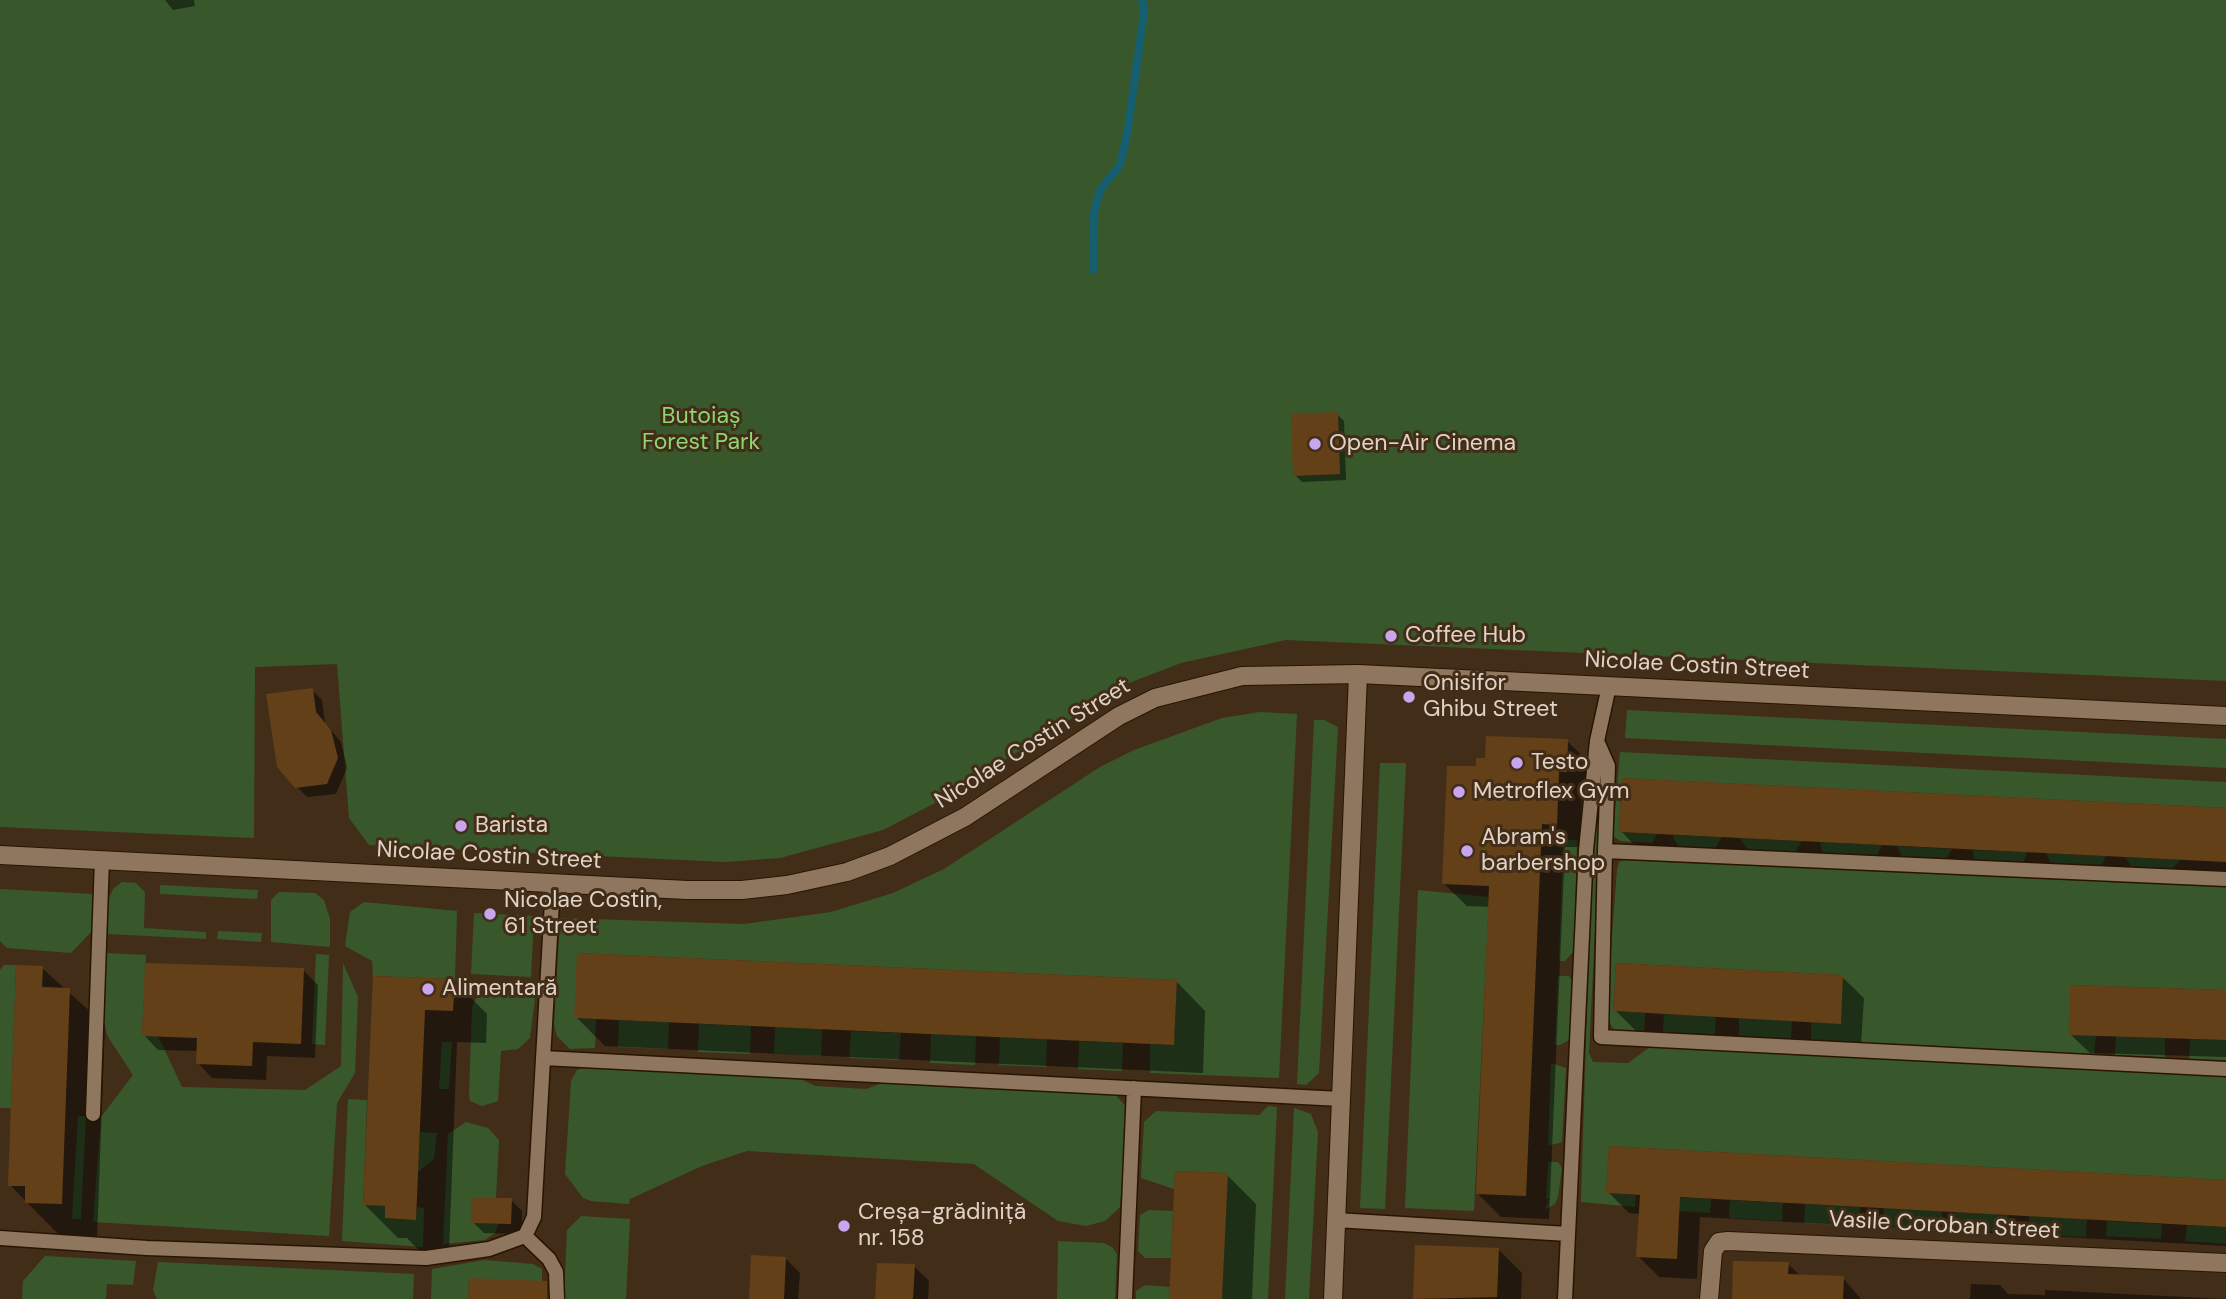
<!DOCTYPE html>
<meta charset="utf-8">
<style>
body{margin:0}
canvas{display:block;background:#422d18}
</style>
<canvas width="2226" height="1299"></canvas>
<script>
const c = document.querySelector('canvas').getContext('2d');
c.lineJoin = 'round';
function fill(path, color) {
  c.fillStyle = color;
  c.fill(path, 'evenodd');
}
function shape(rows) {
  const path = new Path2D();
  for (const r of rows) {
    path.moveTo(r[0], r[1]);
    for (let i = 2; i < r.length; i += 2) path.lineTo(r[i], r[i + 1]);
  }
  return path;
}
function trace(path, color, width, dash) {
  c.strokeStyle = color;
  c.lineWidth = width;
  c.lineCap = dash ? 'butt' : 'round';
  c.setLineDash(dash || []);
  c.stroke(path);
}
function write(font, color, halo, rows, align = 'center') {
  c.font = font + ' "DM Sans",sans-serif';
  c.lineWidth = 6;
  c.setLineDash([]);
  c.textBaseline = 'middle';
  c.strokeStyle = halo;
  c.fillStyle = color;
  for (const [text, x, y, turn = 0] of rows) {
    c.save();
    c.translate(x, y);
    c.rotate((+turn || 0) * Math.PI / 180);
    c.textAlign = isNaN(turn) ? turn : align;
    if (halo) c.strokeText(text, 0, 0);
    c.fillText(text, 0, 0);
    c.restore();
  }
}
fill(shape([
 [0,0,2226,0,2226,681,1286,640,1181,663,1129,683,937,802,883,830,780,858,725,862,369,845,349,818,337,664,255,667,254,838,0,827],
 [1627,710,2226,739,2226,768,1625,738],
 [1260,712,1297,714,1279,1078,1150,1073,1150,1044,1174,1045,1177,980,578,953,575,1018,596,1019,595,1048,570,1049,557,1036,554,1024,560,918,744,924,831,912,893,893,944,869,1100,767,1134,750,1222,718],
 [1314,720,1324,720,1338,727,1319,1073,1306,1085,1297,1084],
 [1620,752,2226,782,2226,808,1622,778,1619,832,1657,834,1652,843,1621,841,1613,836],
 [1380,763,1406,763,1385,1209,1360,1208],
 [1603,767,1589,1053,1593,1062,1628,1063,1650,1047,2226,1073,2226,1180,1609,1146,1606,1193,1636,1195,1635,1207,1581,1202,1592,841,1598,768],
 [1672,835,1722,837,1715,849,1678,846],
 [1740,838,1802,841,1795,852,1748,850],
 [1563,840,1577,840,1574,951,1565,961,1559,961],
 [1820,842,1882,845,1876,858,1823,855],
 [1897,846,1952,849,1945,861,1903,859],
 [1972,850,2027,852,2023,864,1976,862],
 [2046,853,2106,856,2100,868,2052,866],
 [2125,857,2180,860,2169,872,2134,870],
 [1624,860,2226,887,2226,990,2071,985,2069,1034,2096,1035,2094,1054,1811,1040,1811,1022,1840,1023,1843,975,1616,963,1613,1011,1645,1013,1644,1034,1614,1030,1606,1016,1617,870,1619,862],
 [136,883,145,892,144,928,206,932,206,939,108,934,108,901,113,889,122,882],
 [160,885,258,890,257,899,160,894],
 [0,889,93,894,93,930,71,953,7,948,0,941],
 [1418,890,1489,897,1474,1211,1405,1208],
 [279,892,315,893,324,900,330,919,330,947,271,942,271,900],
 [364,902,457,911,455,979,373,976,372,961,345,946,350,912],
 [474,913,534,916,531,977,471,974],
 [218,931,262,933,261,942,217,939],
 [106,953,146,955,142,1035,158,1036,182,1087,305,1090,341,1066,343,963,358,997,355,1073,337,1103,329,1236,93,1222,101,1117,133,1075,108,1037,102,1017],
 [316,954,329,955,325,1045,312,1044],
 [4,965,16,965,11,1108,0,1108,0,970],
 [1558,976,1569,976,1572,980,1569,1040,1560,1045,1555,1045],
 [484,990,536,991,530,1038,518,1049,501,1051,498,1101,482,1106,470,1101,469,1096,472,1007,478,994],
 [1664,1014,1716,1016,1715,1036,1663,1034],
 [1739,1018,1792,1021,1791,1039,1739,1036],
 [619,1020,669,1022,668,1049,618,1047],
 [699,1024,751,1026,750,1054,698,1052],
 [775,1027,822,1029,821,1056,774,1053],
 [851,1031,901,1033,899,1060,849,1058],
 [931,1034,976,1036,975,1065,930,1063],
 [2116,1036,2165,1038,2165,1057,2115,1055],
 [1000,1037,1047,1039,1046,1067,999,1065],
 [2190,1039,2226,1040,2226,1060,2189,1059],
 [1079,1041,1123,1043,1122,1071,1078,1069],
 [442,1042,452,1042,449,1089,439,1089],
 [1551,1063,1566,1068,1562,1142,1548,1146],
 [585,1067,796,1077,815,1086,866,1089,888,1081,1114,1093,1127,1108,1120,1207,1105,1221,1086,1226,1058,1221,974,1164,747,1151,702,1166,630,1199,629,1204,591,1201,583,1198,565,1174,571,1081,577,1070],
 [348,1099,367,1100,363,1205,385,1206,385,1218,416,1220,417,1207,424,1208,423,1247,342,1241],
 [1268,1106,1277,1107,1268,1299,1222,1299,1227,1173,1175,1171,1174,1189,1141,1178,1144,1122,1156,1111,1259,1115],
 [1294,1108,1311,1114,1318,1132,1309,1299,1285,1299],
 [78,1116,86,1116,81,1219,72,1219],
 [466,1122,488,1128,499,1140,496,1198,472,1198,471,1222,499,1223,495,1233,485,1240,443,1244,448,1134],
 [420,1132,437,1133,434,1159,418,1172],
 [1548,1162,1558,1162,1562,1168,1558,1197,1555,1204,1545,1210,1549,1199,1546,1199],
 [1651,1196,1711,1199,1710,1213,1650,1209],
 [1730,1200,1783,1203,1782,1221,1729,1218],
 [1805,1204,1860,1207,1859,1226,1804,1223],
 [1884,1208,1942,1211,1941,1230,1883,1227],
 [1149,1210,1173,1211,1171,1258,1145,1258,1138,1251,1140,1215],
 [1955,1212,2009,1215,2008,1232,1954,1229],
 [581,1216,630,1219,626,1299,564,1299,567,1230],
 [2029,1216,2087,1219,2086,1237,2028,1234],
 [2107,1221,2162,1224,2161,1239,2106,1236],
 [2187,1225,2226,1227,2226,1244,2185,1241],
 [1058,1241,1104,1243,1112,1247,1117,1254,1115,1299,1057,1299],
 [45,1256,136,1261,133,1285,107,1284,106,1299,22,1299,23,1281],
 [485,1260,533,1264,542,1269,542,1299,469,1278,468,1299,431,1299,432,1269],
 [158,1262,414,1274,413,1299,157,1299,153,1290],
 [1145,1285,1170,1287,1169,1299,1136,1299,1136,1291]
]), '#38582c');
fill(shape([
 [165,0,194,0,195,6,173,10],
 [1337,414,1344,421,1346,480,1302,482,1295,475],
 [312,690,322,700,325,723,341,742,347,768,336,794,307,797,297,787],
 [1567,741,1591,764,1590,794,1582,794,1580,847,1565,847,1549,1219,1501,1217,1478,1194,1490,907,1467,906,1443,883,1478,768],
 [2226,810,2226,881,1642,853,1621,831],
 [42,968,105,1025,97,1239,62,1238,10,1185],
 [303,970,318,985,315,1058,267,1056,266,1080,212,1078,198,1063,198,1051,158,1050,144,1035],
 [375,977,454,981,487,1014,486,1043,457,1042,449,1252,420,1251,407,1238,398,1238,365,1205],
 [1842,977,1864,998,1861,1044,1636,1031,1615,1010],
 [1177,982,1205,1011,1203,1073,605,1046,576,1017],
 [2226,992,2226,1057,2090,1053,2070,1034],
 [1227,1175,1256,1204,1252,1299,1171,1299],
 [2226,1181,2226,1246,1700,1217,1697,1279,1659,1277,1638,1256,1640,1214,1629,1213,1608,1192],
 [511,1200,522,1211,522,1234,484,1233,473,1222],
 [1416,1247,1498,1249,1522,1273,1521,1299,1415,1299],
 [785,1258,800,1273,798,1299,751,1299],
 [1788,1264,1801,1276,1843,1278,1861,1299,1733,1299],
 [914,1266,929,1281,928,1299,877,1299],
 [1971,1284,2000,1285,2008,1294,2045,1295,2045,1290,2226,1299,1970,1299]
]), '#0007');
trace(shape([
 [1093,270,1094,213,1100,190,1120,165,1127,135,1144,12,1142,0]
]), '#155f71', 8);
fill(shape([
 [1338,412,1340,474,1293,476,1291,414],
 [313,688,316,712,331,730,338,758,327,784,295,788,277,767,266,694],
 [1486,736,1568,739,1567,772,1559,772,1557,825,1542,824,1526,1196,1476,1194,1489,886,1442,884,1447,766,1476,766,1476,758,1485,758],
 [1622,778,2226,808,2226,862,1619,832],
 [577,953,1177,980,1174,1045,574,1018],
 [145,963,304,968,301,1044,253,1042,252,1066,196,1064,197,1038,142,1036],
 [1616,963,1843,975,1841,1024,1613,1011],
 [16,965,43,966,42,987,70,988,62,1204,25,1203,25,1186,8,1186],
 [373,976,455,979,453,1011,425,1010,416,1220,385,1218,385,1206,363,1205],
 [2070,985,2226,990,2226,1040,2069,1035],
 [1609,1146,2226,1180,2226,1227,1680,1197,1677,1259,1636,1257,1640,1195,1606,1193],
 [1175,1171,1228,1173,1222,1299,1169,1299],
 [471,1198,512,1198,511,1224,471,1223],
 [1415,1245,1499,1248,1497,1297,1413,1299],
 [751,1255,786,1257,784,1299,749,1299],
 [1733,1261,1789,1262,1788,1274,1844,1276,1843,1299,1732,1299],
 [877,1263,915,1264,913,1299,875,1299],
 [469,1278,547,1281,547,1299,468,1299]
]), '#644018');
const service = shape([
 [1597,741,1608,766,1605,851,2226,879],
 [1605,851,1601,1037,2226,1069],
 [543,1058,1341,1099],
 [93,1114,102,859],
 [1336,1220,1568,1234],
 [525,1236,549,1259,556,1272,557,1299],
 [0,1238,147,1248,426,1258,489,1249,525,1236,534,1217,553,884],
 [1125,1299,1134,1088],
 [1565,1299,1586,850,1597,741,1609,686]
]);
const minor = shape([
 [1709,1299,1713,1251,1719,1242,1728,1241,2226,1263]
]);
const tertiary = shape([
 [1333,1299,1358,674]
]);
const secondary = shape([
 [0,855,687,890,742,890,787,885,847,872,890,856,965,817,1119,716,1155,698,1242,676,1358,674,2226,716]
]);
trace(service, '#281501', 17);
trace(minor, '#281501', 20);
trace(tertiary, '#281501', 20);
trace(secondary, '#281501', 20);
trace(service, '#8f775f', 14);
trace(minor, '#8f775f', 18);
trace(tertiary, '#8f775f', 18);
trace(secondary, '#8f775f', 18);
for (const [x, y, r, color] of [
 [1315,444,7,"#c9a5ee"],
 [1391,636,7,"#c9a5ee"],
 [1409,697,7,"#c9a5ee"],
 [1517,763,7,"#c9a5ee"],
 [1459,792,7,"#c9a5ee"],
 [461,826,7,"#c9a5ee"],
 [1467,851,7,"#c9a5ee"],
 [490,914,7,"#c9a5ee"],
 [428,989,7,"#c9a5ee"],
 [844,1226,7,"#c9a5ee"]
]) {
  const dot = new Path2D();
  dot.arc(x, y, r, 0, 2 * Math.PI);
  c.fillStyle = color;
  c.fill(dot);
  trace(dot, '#422d18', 2.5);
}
write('23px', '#8dd773', '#422d18', [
 ["Butoiaș",701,417],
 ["Forest Park",701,443]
]);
write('23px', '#e0d3c6', '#422d18', [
 ["Open-Air Cinema",1329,444],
 ["Coffee Hub",1405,636],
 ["Onisifor",1423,684],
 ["Ghibu Street",1423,710],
 ["Testo",1531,763],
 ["Metroflex Gym",1473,792],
 ["Barista",475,826],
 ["Abram's",1481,838],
 ["barbershop",1481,864],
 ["Nicolae Costin,",504,901],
 ["61 Street",504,927],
 ["Alimentară",442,989],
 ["Creșa-grădiniță",858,1213],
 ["nr. 158",858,1239]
], 'left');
write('23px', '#e0d3c6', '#422d18', [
 ["Nicolae Costin Street",1697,666,3],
 ["Nicolae Costin Street",1033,744,-32],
 ["Nicolae Costin Street",489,856,3],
 ["Vasile Coroban Street",1944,1226,3]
]);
</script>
